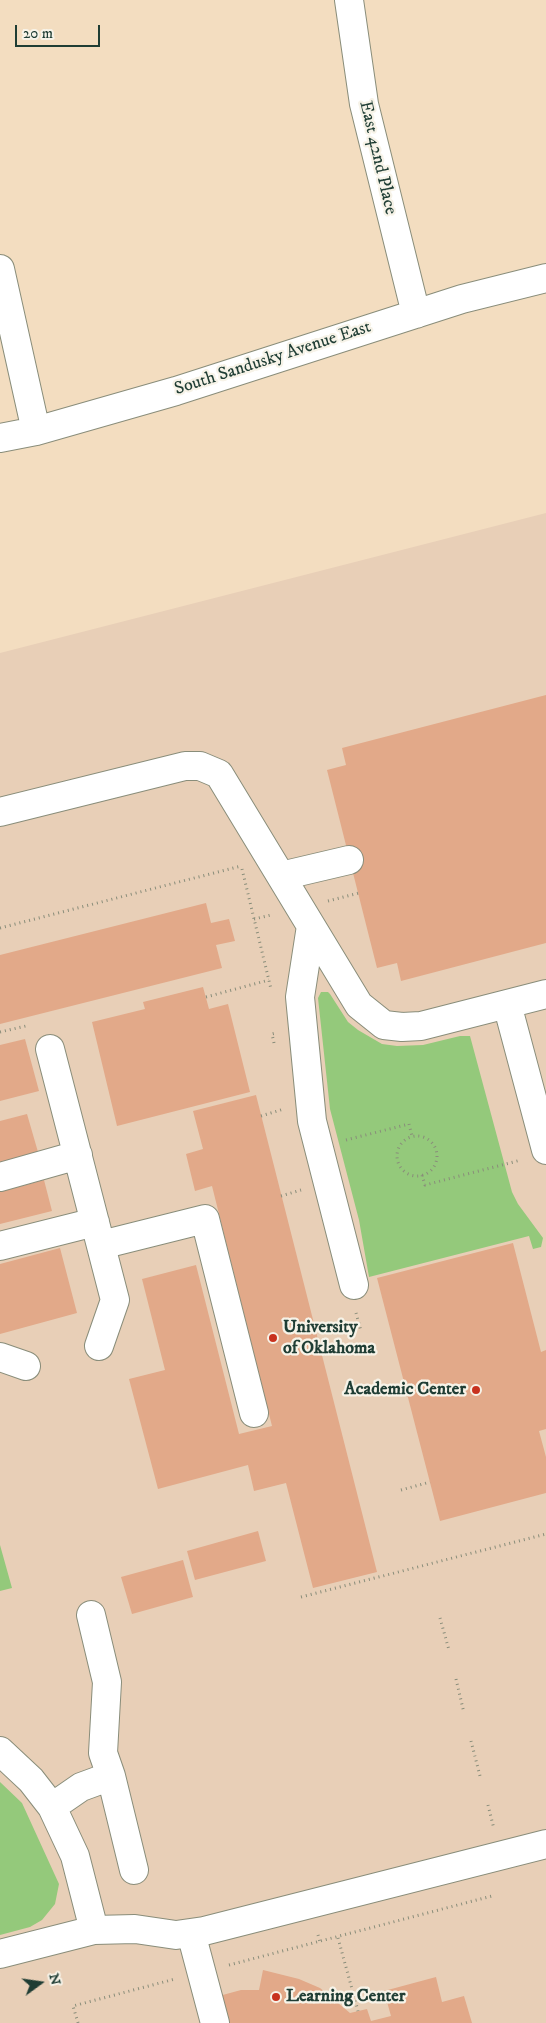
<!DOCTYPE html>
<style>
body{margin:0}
#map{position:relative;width:546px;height:2023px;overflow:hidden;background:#f3ddc0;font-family:"IM FELL DW Pica",serif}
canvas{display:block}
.north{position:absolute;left:15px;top:1958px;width:50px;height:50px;-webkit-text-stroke:4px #f7f3e8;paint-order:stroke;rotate:76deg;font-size:14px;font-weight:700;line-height:20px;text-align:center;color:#1f3d34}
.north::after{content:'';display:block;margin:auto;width:18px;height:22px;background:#1f3d34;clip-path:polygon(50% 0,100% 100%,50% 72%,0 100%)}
.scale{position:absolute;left:15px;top:25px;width:85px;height:22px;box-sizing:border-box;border:2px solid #1f3d34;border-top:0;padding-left:6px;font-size:15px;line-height:18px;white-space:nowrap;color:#1f3d34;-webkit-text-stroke:4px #f7f3e8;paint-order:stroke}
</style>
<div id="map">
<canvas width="546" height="2023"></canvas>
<div class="north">N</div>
<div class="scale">20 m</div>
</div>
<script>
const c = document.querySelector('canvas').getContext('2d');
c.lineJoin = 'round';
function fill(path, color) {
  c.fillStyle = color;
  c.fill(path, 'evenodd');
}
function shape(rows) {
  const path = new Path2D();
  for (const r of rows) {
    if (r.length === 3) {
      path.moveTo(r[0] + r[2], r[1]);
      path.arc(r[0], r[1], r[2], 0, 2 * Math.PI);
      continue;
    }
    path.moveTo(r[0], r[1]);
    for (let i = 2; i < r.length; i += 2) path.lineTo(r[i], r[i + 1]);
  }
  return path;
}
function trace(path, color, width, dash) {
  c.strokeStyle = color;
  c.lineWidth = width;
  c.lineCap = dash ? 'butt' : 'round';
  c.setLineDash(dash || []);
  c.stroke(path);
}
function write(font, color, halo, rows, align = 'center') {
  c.font = font + ' "IM FELL DW Pica",serif';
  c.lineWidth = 4.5;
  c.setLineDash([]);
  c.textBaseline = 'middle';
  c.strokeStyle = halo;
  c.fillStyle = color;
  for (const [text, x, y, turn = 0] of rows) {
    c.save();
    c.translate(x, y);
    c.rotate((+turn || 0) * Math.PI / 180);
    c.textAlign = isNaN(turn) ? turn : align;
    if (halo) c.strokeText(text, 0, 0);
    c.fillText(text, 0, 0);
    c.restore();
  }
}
fill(shape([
 [546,513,546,2023,0,2023,0,653]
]), '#e8cfb7');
fill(shape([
 [321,992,328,992,330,994,348,1022,358,1030,382,1044,397,1046,423,1045,460,1036,470,1036,512,1192,518,1204,543,1238,541,1247,533,1249,529,1236,369,1277,359,1220,330,1109,318,998],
 [0,1545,12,1588,0,1591],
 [0,1782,22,1803,59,1884,55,1904,42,1920,30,1927,0,1935]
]), '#94c97b');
fill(shape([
 [546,695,546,943,401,981,397,963,377,968,327,770,346,765,342,748],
 [206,903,211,923,229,919,235,941,216,945,222,968,0,1024,0,955],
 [203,987,209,1009,228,1004,250,1092,117,1126,92,1022,145,1009,143,1002],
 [25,1039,39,1091,0,1101,0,1045],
 [256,1095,377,1572,313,1588,286,1483,254,1491,248,1465,158,1489,129,1379,165,1370,142,1279,196,1265,239,1434,272,1426,212,1186,195,1191,186,1154,203,1149,193,1111],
 [27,1114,38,1152,0,1163,0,1121],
 [44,1180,52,1211,0,1224,0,1192],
 [513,1243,541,1352,546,1350,546,1429,539,1431,546,1457,546,1493,440,1521,377,1278],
 [60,1248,77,1313,0,1334,0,1264],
 [258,1531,266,1561,195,1580,187,1551],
 [183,1560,193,1597,132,1614,121,1577],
 [263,1970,299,1979,320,1988,350,2013,367,2009,371,2021,391,2016,384,1991,436,1977,442,2002,464,1996,472,2023,226,2023,219,1996,241,1990,259,1990]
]), '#e2a989');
const minor = shape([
 [349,0,364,104,416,314],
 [0,269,36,431],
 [0,438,36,431,176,391,462,299,546,278],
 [0,812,185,766,200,766,219,774,359,1005,384,1025,402,1027,421,1026,546,994],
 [281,876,349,860],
 [311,926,300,997,312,1121,354,1285],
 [507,1004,546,1150],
 [50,1049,115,1300,99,1346],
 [0,1177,78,1155],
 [101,1245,205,1219,254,1413],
 [0,1246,95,1222],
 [0,1357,26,1366],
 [91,1615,107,1682,103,1753,111,1776,134,1870],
 [0,1751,31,1780,52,1807,75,1856,94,1930],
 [52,1807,81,1787,111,1776],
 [191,1933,215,2023],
 [0,1954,94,1930,135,1929,176,1935,204,1931,546,1844]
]);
trace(minor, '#898d7a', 30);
trace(shape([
 [242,869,271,989],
 [328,901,359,893],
 [254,919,271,915],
 [0,928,241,866],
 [206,997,269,980],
 [0,1032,26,1026],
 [274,1043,272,1034,276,1033],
 [261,1116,284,1109],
 [417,1156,20],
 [346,1140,409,1124,412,1136],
 [422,1175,425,1185,521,1160],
 [281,1196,301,1190],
 [356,1313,361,1331],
 [401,1490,430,1482],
 [301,1597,546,1534],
 [440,1618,449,1650],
 [456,1679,464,1713],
 [471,1741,480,1776],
 [488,1805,494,1829],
 [318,1935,320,1942],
 [338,1938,358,2011],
 [229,1965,492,1896],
 [78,2023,73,2006,175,1979]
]), '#898d7a', 3, [1, 4]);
trace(minor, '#fff', 28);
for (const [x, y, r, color] of [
 [273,1338,5,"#c8321e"],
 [476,1390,5,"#c8321e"],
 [276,1997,5,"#c8321e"]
]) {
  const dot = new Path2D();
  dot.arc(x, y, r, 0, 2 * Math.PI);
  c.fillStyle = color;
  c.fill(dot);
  trace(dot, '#f7f3e8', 2);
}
write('18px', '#1f3d34', '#f7f3e8', [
 ["East 42nd Place",377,158,77],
 ["South Sandusky Avenue East",273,359,-18]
]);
write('bold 18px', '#1f3d34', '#f7f3e8', [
 ["University",283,1328],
 ["of Oklahoma",283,1349],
 ["Academic Center",466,1390,"right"],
 ["Learning Center",286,1997]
], 'left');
</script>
